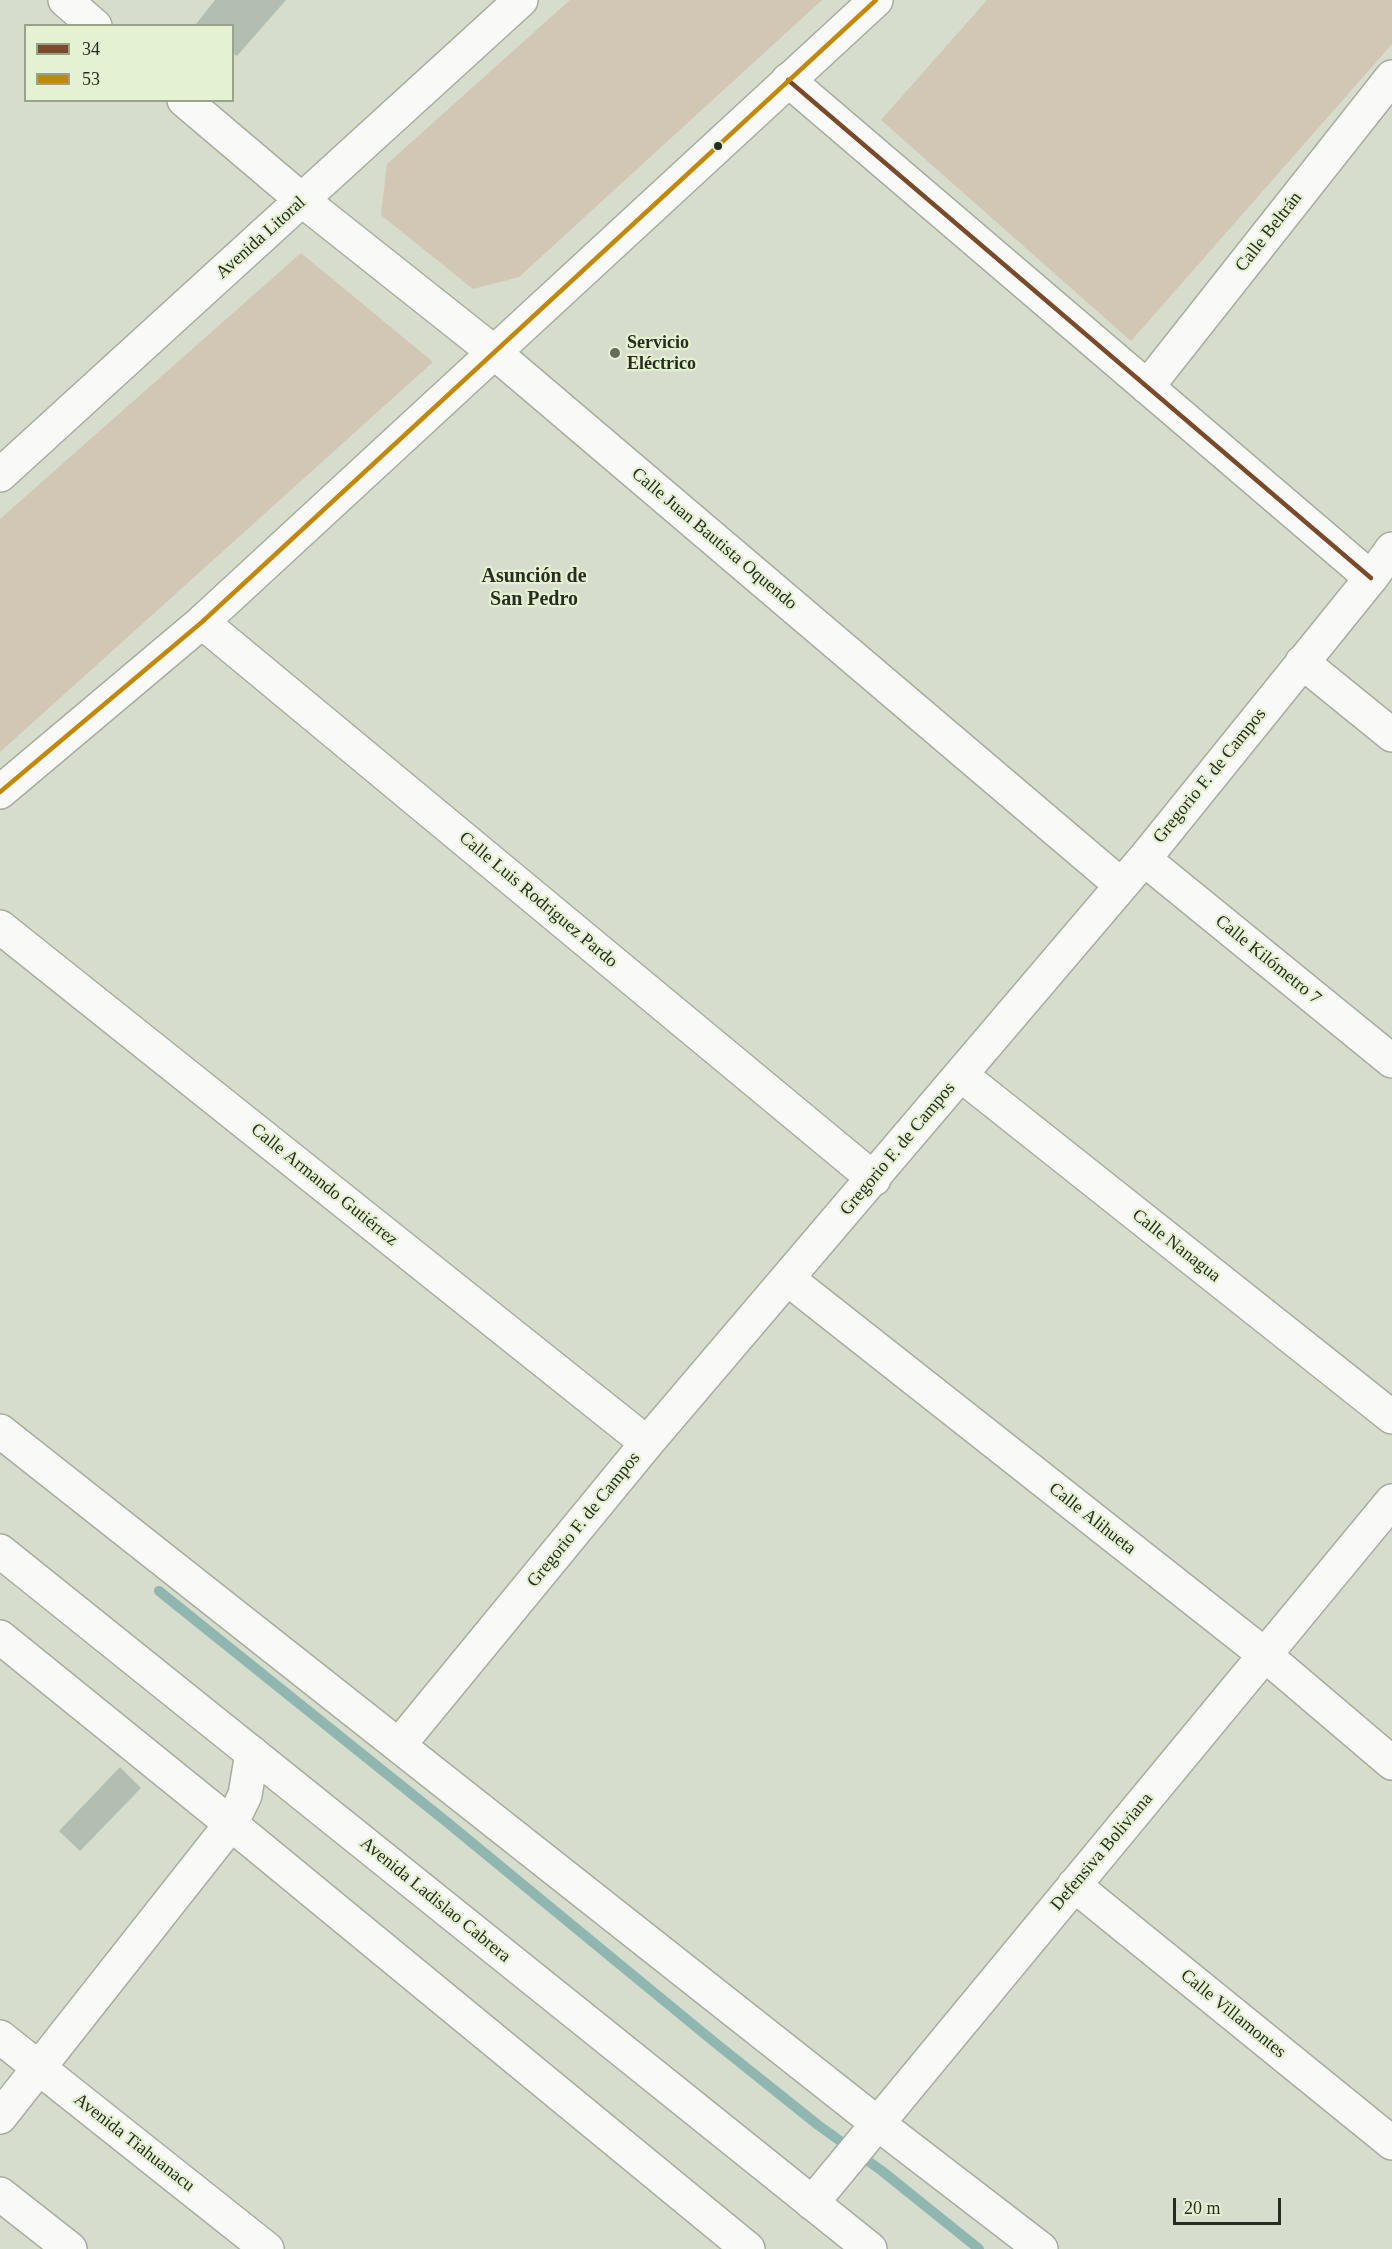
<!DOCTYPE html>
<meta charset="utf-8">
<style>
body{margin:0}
#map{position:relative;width:1392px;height:2249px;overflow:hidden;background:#d6ddcc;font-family:"Times New Roman",serif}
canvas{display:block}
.legend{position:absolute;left:24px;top:24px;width:210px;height:78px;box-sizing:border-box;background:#e4f2d1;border:2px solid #99a38b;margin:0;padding:8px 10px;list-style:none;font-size:18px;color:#282d21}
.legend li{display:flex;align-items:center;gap:12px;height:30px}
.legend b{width:30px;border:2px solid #99a38b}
.scale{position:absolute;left:1173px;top:2198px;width:108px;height:27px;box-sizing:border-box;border:3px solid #282d21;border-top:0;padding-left:8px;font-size:18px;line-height:21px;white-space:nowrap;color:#282d21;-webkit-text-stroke:4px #e4f2d1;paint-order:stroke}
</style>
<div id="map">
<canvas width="1392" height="2249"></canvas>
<ul class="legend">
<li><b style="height:8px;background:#7a4b2a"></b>34</li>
<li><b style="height:8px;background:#c38808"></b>53</li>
</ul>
<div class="scale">20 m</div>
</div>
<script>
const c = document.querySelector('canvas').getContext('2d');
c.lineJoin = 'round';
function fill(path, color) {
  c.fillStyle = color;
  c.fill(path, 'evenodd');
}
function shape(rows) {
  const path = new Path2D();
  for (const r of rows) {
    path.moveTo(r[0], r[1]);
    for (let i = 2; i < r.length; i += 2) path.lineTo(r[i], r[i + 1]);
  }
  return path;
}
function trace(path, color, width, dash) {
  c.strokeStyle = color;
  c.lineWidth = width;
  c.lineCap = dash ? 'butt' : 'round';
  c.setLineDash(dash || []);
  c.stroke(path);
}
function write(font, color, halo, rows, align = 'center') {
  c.font = font + ' "Times New Roman",serif';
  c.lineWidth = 4.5;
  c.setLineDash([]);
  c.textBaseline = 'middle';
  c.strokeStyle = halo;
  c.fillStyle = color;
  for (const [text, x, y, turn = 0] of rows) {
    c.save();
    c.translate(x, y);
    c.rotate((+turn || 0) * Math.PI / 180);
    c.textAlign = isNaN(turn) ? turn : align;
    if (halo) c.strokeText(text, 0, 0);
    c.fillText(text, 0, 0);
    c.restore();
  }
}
fill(shape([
 [570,0,822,0,519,277,473,289,381,215,387,164],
 [987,0,1392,0,1392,44,1131,341,881,120],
 [301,253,433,362,0,752,0,519]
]), '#d2c6b4');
trace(shape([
 [159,1591,448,1823,713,2041,818,2125,882,2171,979,2249]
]), '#8fb6b0', 10);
fill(shape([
 [215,0,286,0,237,56,232,53,232,26,196,24],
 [120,1767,141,1788,80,1851,59,1831]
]), '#b2beb2');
const street = shape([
 [65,0,95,26],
 [788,80,1371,578],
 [184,100,302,200,495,353,1121,885],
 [1147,387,1392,77],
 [202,622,874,1179],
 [1302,662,1392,735],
 [1144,859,1392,1061],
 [0,927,647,1443],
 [961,1075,1392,1417],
 [788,1279,1265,1655,1392,1763],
 [0,1431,877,2123,1041,2249],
 [0,1637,231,1824,748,2249],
 [399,1745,647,1443,1144,859,1371,578,1392,549],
 [1074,1885,1392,2143],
 [0,2037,267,2249],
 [0,2117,231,1824,245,1795,252,1753],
 [0,2194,70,2249],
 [812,2203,1392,1501]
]);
const primary = shape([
 [0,475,521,0],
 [0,792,202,622,876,0]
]);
const highway = shape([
 [0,1551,870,2249]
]);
trace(street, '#a7ad9f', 36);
trace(primary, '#a7ad9f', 36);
trace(highway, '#a7ad9f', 36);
trace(street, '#f9faf7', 33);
trace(primary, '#f9faf7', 33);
trace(highway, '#f9faf7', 33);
trace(shape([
 [788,80,1371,578]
]), '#7a4b2a', 4.5);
trace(shape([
 [0,792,202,622,876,0]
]), '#c38808', 4.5);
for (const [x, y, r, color] of [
 [718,146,5,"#282d21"],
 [615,353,6,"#656b5d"]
]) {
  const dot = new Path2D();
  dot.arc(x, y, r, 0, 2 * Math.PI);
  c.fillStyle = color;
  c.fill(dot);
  trace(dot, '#e4f2d1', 2);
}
write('18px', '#282d21', '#e4f2d1', [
 ["Calle Beltrán",1269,232,-52],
 ["Avenida Litoral",261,238,-42],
 ["Calle Juan Bautista Oquendo",714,539,40],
 ["Gregorio F. de Campos",1210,776,-51],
 ["Calle Luis Rodriguez Pardo",538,900,40],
 ["Calle Kilómetro 7",1268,960,39],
 ["Gregorio F. de Campos",898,1149,-50],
 ["Calle Armando Gutiérrez",324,1185,39],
 ["Calle Nanagua",1176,1246,38],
 ["Calle Alihueta",1092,1519,38],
 ["Gregorio F. de Campos",584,1520,-51],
 ["Defensiva Boliviana",1102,1852,-50],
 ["Avenida Ladislao Cabrera",435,1900,39],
 ["Calle Villamontes",1233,2014,39],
 ["Avenida Tiahuanacu",134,2143,38]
]);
write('bold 18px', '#282d21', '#e4f2d1', [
 ["Servicio",627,343],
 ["Eléctrico",627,364]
], 'left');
write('bold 20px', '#282d21', '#e4f2d1', [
 ["Asunción de",534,577],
 ["San Pedro",534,600]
]);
</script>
